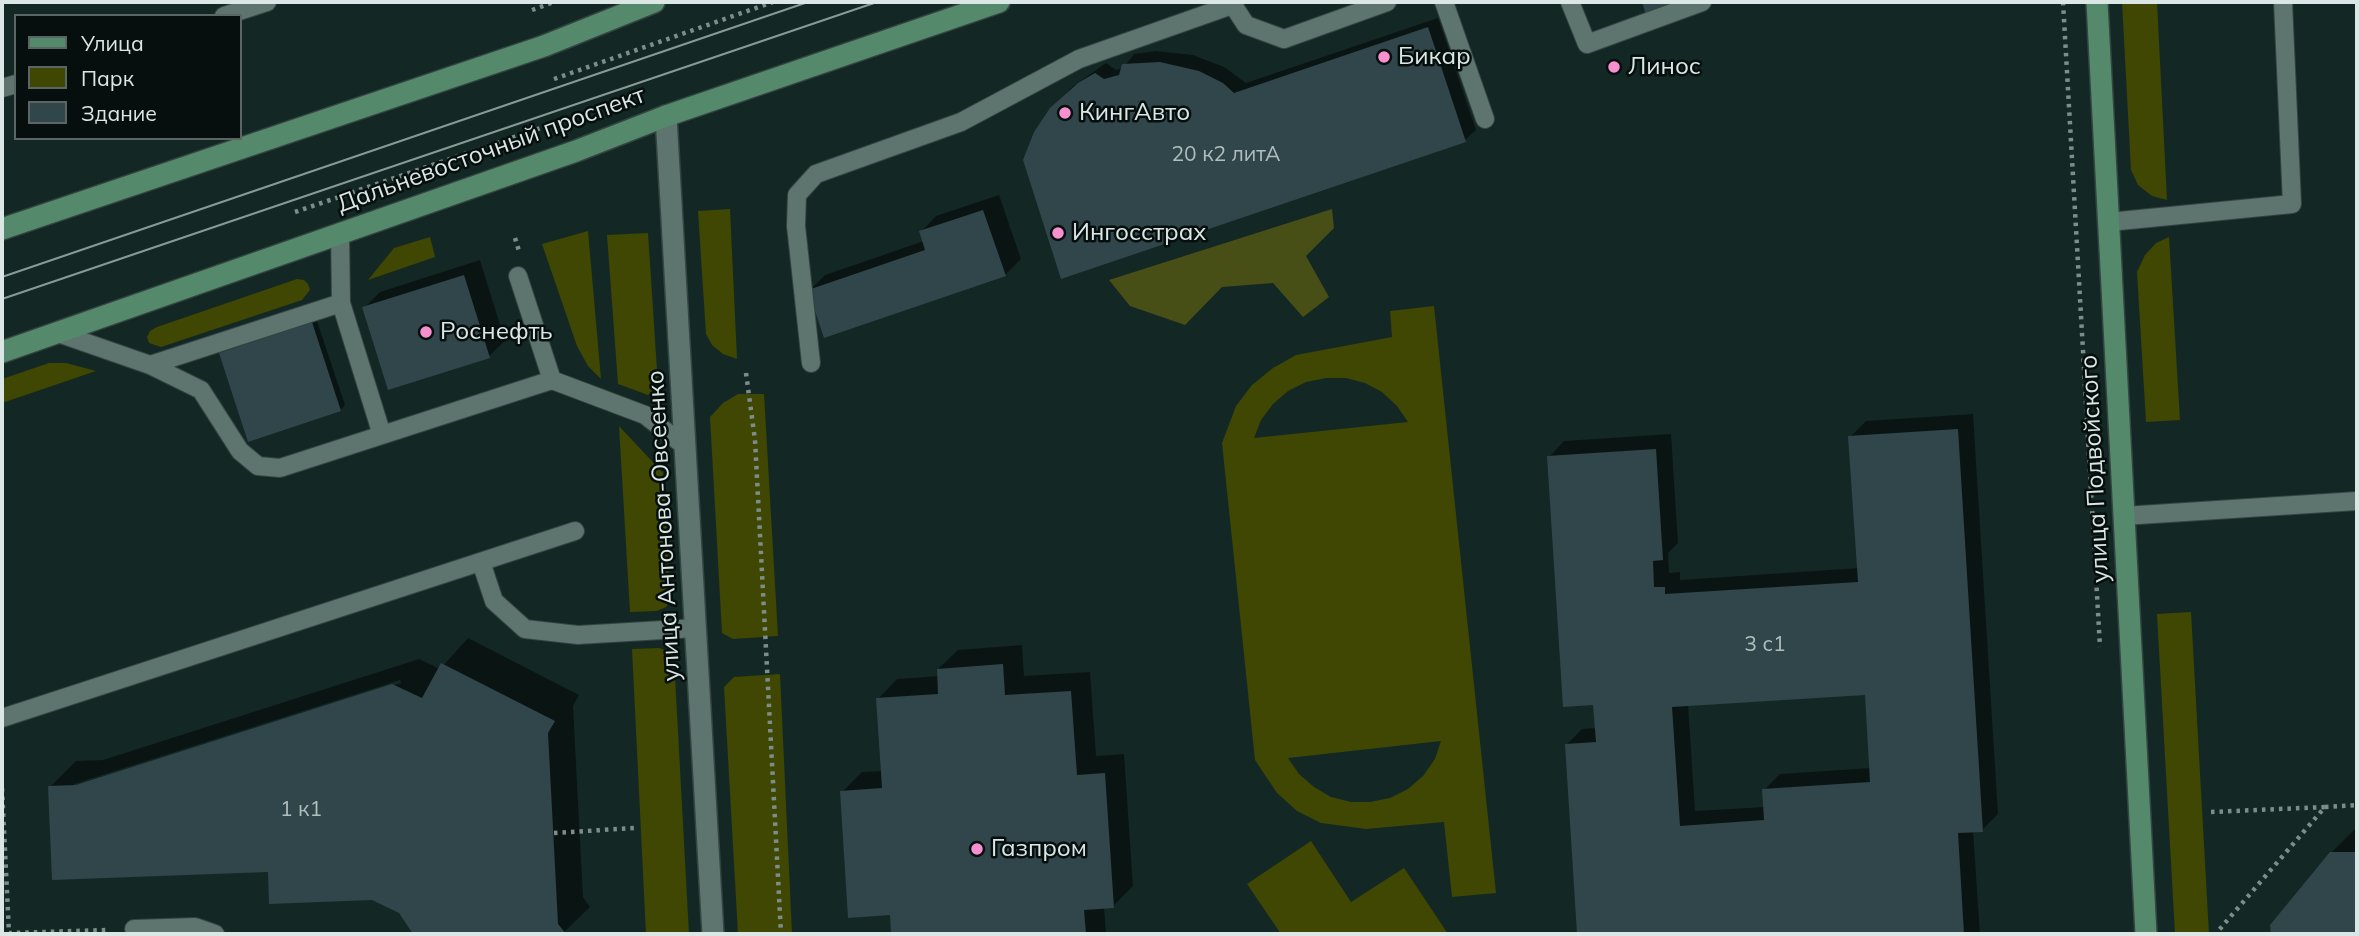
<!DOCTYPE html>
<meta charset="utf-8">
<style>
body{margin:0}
#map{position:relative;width:2359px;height:936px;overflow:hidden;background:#132824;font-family:Mulish,sans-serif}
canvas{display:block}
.frame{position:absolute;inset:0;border:4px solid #dae7e4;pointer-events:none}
.legend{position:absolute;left:14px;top:14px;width:228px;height:126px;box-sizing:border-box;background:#060f0d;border:2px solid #5b6563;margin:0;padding:9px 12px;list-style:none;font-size:21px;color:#dae7e4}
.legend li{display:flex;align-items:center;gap:14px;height:35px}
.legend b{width:35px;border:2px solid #5b6563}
</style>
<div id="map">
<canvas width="2359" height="936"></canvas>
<div class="frame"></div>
<ul class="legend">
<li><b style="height:9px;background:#54896b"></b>Улица</li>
<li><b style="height:19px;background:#3f4703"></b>Парк</li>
<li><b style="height:19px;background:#30464b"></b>Здание</li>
</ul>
</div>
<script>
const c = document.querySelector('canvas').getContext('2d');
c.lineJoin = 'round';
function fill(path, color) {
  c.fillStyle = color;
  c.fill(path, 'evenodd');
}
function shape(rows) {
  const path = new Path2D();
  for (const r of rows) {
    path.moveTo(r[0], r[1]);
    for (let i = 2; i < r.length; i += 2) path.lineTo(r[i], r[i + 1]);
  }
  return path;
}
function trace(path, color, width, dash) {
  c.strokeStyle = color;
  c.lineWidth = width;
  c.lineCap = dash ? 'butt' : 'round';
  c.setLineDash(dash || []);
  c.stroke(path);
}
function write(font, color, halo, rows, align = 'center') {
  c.font = font + ' Mulish,sans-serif';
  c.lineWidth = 5;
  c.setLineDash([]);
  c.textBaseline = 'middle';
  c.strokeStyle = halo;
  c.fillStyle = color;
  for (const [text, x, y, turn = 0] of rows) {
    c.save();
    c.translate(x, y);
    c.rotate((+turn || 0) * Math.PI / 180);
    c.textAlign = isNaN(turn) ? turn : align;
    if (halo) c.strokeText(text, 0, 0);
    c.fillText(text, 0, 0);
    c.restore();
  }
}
fill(shape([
 [2122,2,2157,2,2167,200,2152,196,2138,185,2131,170],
 [730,209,737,359,723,354,712,345,706,334,698,211],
 [588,231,601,379,588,366,577,346,542,244],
 [648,233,658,385,656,391,648,395,618,384,607,235],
 [430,237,435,257,368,280,394,248],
 [2169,237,2180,420,2146,422,2137,272,2145,255,2156,243],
 [297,279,304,280,308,284,310,290,302,300,161,347,149,343,147,337,150,331,157,327],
 [1434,306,1496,893,1452,897,1444,822,1366,829,1321,823,1297,811,1277,793,1255,760,1222,443,1236,406,1252,385,1273,368,1296,355,1392,337,1390,311],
 [1326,378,1346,378,1365,383,1382,392,1397,406,1408,422,1254,438,1261,420,1273,404,1288,391,1306,382],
 [1441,741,1435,759,1423,776,1408,789,1390,798,1370,802,1351,802,1331,797,1314,787,1299,774,1288,758],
 [49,363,66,363,96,371,2,403,2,379],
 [738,394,764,394,778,636,733,639,722,633,710,417,723,403],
 [619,426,663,473,671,599,666,607,657,611,630,612],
 [2191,612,2209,934,2175,934,2157,614],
 [659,648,668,651,674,658,689,934,646,934,632,649],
 [780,674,792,934,738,934,724,687,734,677],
 [1311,841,1351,902,1404,868,1448,934,1281,934,1247,884]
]), '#3f4703');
fill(shape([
 [1332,209,1334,228,1306,256,1329,297,1303,317,1273,283,1222,287,1185,325,1130,306,1109,280]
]), '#474f17');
fill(shape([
 [1438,18,1476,130,1465,140,1061,99,1072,87,1106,63,1116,70,1123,68,1134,54,1156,51,1193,55,1224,67,1246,83],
 [999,195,1021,259,1005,275,810,290,825,275,924,241,921,232,936,216],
 [480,260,505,341,489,356,364,308,380,292],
 [316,318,345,405,340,410,221,354,226,349],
 [1973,414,1998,814,1982,830,1973,830,1980,934,1579,934,1567,744,1582,729,1597,728,1595,703,1549,457,1564,441,1671,434,1678,543,1668,553,1669,573,1680,572,1680,580,1859,568,1850,437,1866,421],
 [1866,693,1871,768,1780,774,1764,790,1765,807,1695,811,1688,704],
 [468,638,579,695,573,706,583,897,590,907,562,934,415,934,400,912,373,898,269,870,50,787,76,761,103,760,419,659,440,669],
 [400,680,401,683,74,787,74,784],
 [1022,645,1024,676,1090,672,1096,756,1124,754,1133,886,1113,906,1104,907,1106,934,893,934,891,914,842,792,862,772,883,771,878,699,897,679,939,676,938,669,958,650],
 [2357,827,2357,934,2273,934,2272,926,2331,853]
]), '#0007');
fill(shape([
 [1642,2,1692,2,1647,18],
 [1428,27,1466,142,1061,279,1023,160,1034,132,1050,108,1078,83,1095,73,1104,79,1119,75,1122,64,1160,62,1199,71,1223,83,1234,93],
 [983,210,1006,276,824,338,808,290,925,250,919,231],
 [464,275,490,358,388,390,362,307],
 [312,322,341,411,248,442,219,353],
 [1958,429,1983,832,1958,833,1964,934,1577,934,1565,744,1596,742,1593,705,1563,707,1547,456,1656,449,1663,560,1653,561,1654,587,1665,587,1665,594,1858,582,1848,436],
 [1865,695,1870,782,1762,789,1764,820,1680,826,1672,707],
 [441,663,555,721,548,733,558,924,566,934,413,934,399,913,372,900,269,904,268,872,52,880,48,786,76,785,392,684,422,698],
 [1003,664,1005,695,1071,691,1077,775,1105,773,1114,908,1084,910,1086,934,891,934,890,915,848,918,840,791,882,788,876,698,938,694,937,669],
 [2330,852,2357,852,2357,934,2271,934,2270,925]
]), '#30464b');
const lane = shape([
 [1231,2,1246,25,1284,39,1387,2],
 [1444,2,1485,119],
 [1570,2,1587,44,1702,2],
 [224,16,267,2],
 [2,88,16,84],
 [2109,222,2292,204,2283,2],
 [340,232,341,303,382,435],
 [518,276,552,380],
 [58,333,150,365,201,390,240,451,258,466,280,468,552,380,645,415,686,447],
 [811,363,796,226,797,195,816,174,961,122,1079,59,1232,5],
 [150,365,341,303],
 [2123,516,2357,501],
 [481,562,494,601,525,629,578,635,696,628],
 [2,718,575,531],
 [134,929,195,927,215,934]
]);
const street = shape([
 [666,116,713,934]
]);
const secondary = shape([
 [2097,2,2146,934],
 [2,229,544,46,654,2],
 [2,352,576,151,666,116,999,2]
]);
trace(lane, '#344441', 20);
trace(street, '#344441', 24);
trace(secondary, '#344441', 24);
trace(shape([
 [2063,2,2100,647],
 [532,10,554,2],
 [554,79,773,2],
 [295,212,567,119],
 [515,238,519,251],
 [746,373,755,440,781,934],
 [2,788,9,933,108,930],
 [2325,807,2357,805],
 [2211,812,2325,807,2219,930],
 [554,833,634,828]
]), '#7d8d8a', 4.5, [3.5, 5]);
trace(lane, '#5d746f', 18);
trace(street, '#5d746f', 21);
trace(secondary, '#54896b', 21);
trace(shape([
 [2,277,808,2],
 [2,299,877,2]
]), '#899a96', 2);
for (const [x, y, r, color] of [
 [1384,57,7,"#f790ce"],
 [1614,67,7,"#f790ce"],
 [1065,113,7,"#f790ce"],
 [1058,233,7,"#f790ce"],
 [426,332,7,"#f790ce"],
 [977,849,7,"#f790ce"]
]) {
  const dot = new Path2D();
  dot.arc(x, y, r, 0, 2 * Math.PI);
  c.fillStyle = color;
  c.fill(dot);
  trace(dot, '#060f0d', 2.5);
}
write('21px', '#b0bfbe', null, [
 ["20 к2 литА",1226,155],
 ["3 с1",1765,645],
 ["1 к1",301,810]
]);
write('24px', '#dae7e4', '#060f0d', [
 ["Бикар",1398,57],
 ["Линос",1628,67],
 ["КингАвто",1079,113],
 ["Ингосстрах",1072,233],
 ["Роснефть",440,332],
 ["Газпром",991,849]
], 'left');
write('24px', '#dae7e4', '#060f0d', [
 ["Дальневосточный проспект",491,150,-20],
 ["улица Подвойского",2095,469,-93],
 ["улица Антонова-Овсеенко",664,526,-93]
]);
</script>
